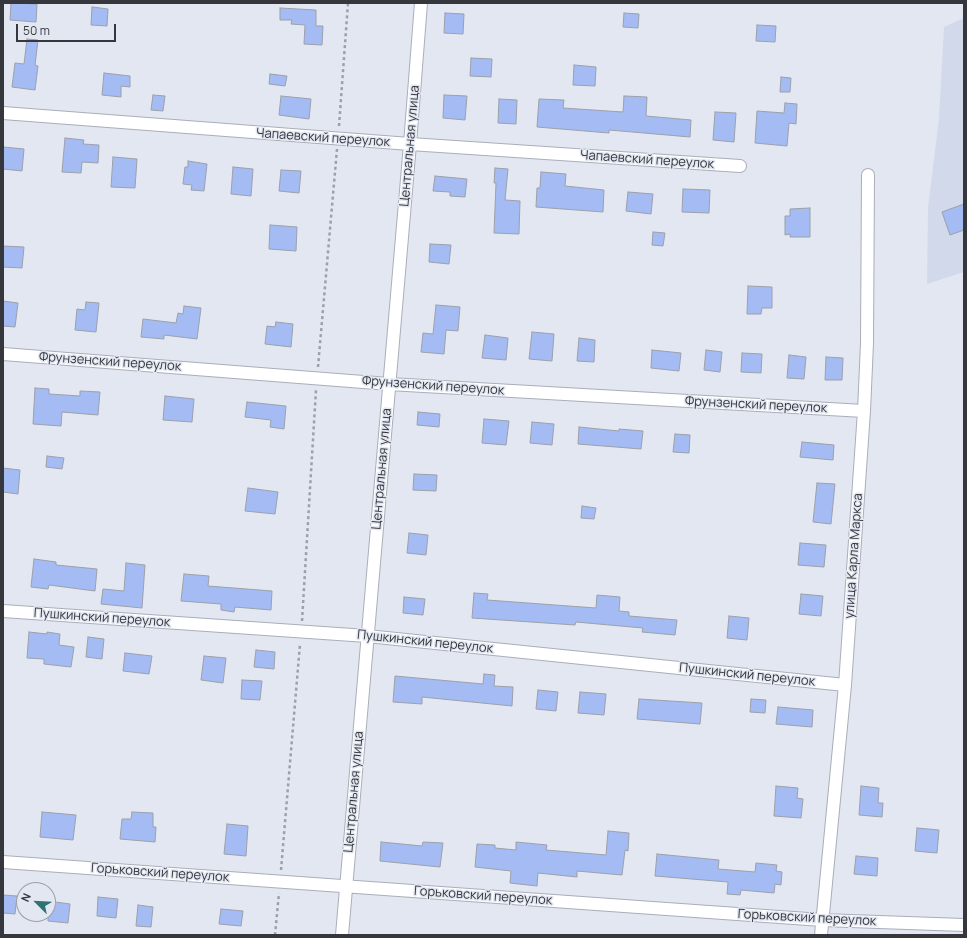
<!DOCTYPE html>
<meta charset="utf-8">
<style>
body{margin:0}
#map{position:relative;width:967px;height:938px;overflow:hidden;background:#e2e7f2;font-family:Manrope,sans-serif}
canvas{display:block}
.frame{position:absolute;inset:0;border:4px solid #35373c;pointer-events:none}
.north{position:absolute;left:16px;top:882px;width:40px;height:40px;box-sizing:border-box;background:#e2e7f2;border:1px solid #9da1a9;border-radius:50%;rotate:294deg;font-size:11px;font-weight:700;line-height:16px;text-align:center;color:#35373c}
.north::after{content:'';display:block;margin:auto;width:14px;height:18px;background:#2b7471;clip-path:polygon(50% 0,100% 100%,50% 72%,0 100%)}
.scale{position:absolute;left:16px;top:24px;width:100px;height:18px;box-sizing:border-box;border:2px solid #35373c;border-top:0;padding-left:5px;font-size:12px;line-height:14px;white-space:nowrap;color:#35373c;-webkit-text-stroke:3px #e2e7f2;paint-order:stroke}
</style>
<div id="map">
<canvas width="967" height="938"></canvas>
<div class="frame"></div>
<div class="north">N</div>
<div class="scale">50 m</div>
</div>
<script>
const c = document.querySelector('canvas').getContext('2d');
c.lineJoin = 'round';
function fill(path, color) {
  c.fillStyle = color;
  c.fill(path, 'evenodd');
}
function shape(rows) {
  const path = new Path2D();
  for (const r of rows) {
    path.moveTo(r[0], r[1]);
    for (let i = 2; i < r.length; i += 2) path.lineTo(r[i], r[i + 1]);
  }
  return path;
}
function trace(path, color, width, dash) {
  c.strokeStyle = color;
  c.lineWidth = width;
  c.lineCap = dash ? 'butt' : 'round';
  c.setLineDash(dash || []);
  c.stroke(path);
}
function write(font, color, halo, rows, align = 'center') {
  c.font = font + ' Manrope,sans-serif';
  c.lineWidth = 3;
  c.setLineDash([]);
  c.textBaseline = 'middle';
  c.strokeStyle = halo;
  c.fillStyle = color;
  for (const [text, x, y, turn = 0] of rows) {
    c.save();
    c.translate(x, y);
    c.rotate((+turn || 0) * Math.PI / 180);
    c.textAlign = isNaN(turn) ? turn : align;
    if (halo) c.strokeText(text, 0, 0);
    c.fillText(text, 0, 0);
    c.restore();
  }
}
fill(shape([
 [964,18,964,272,927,284,928,208,939,119,944,27]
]), '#d1d9eb');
const building = shape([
 [11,3,37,4,36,22,10,20,11,3],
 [92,7,108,9,107,26,91,25,92,7],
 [280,8,316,10,316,26,323,26,322,45,304,44,305,25,291,24,292,20,280,20,280,8],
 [445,13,464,14,463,34,444,33,445,13],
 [624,13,639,14,638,28,623,27,624,13],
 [757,25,776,26,775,42,756,41,757,25],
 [27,39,38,40,35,65,38,66,35,90,12,87,15,63,24,64,27,39],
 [471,58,492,59,491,77,470,76,471,58],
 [574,65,596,67,595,86,573,85,574,65],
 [104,73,130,76,130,87,121,86,121,97,102,95,104,73],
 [270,74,287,76,285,86,269,84,270,74],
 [781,77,791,78,790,92,780,92,781,77],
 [153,95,165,96,163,111,151,110,153,95],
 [444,95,467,96,465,120,443,118,444,95],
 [281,96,311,99,309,119,279,115,281,96],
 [624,96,647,97,646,116,691,120,690,137,609,130,609,133,537,127,539,99,564,100,563,108,623,112,624,96],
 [499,99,517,100,516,124,498,123,499,99],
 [785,103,797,104,796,124,789,123,787,146,755,143,757,111,784,113,785,103],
 [715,112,736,113,734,142,713,140,715,112],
 [65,138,84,140,83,144,99,145,98,163,82,162,81,173,62,172,65,138],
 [3,147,24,149,22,171,3,169,3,147],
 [113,157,137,159,135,188,111,187,113,157],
 [188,161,207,164,204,191,191,190,192,185,183,184,185,167,188,167,188,161],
 [233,167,253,169,251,196,231,194,233,167],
 [495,168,508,169,505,200,520,201,519,234,494,233,496,183,494,183,495,168],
 [281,170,301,171,299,193,279,191,281,170],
 [541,172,566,174,565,186,604,190,603,212,536,207,537,188,540,188,541,172],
 [435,176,467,179,465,197,450,196,450,192,433,191,435,176],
 [683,189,710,190,709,213,682,212,683,189],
 [628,192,653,194,651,214,626,211,628,192],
 [964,204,964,230,950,235,942,212,964,204],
 [810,208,810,237,790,237,790,234,785,235,785,216,790,216,790,209,810,208],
 [270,225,297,227,296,251,269,249,270,225],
 [653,232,665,233,663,246,652,245,653,232],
 [430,244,451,245,449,264,429,262,430,244],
 [3,246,24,247,22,268,3,267,3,246],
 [748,286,772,287,772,308,762,308,761,314,747,314,748,286],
 [3,301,18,303,15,327,3,326,3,301],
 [86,302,99,303,96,332,75,330,77,309,85,310,86,302],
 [436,305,460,307,458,331,446,330,444,354,421,352,423,333,433,334,436,305],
 [184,306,201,308,197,339,164,335,164,339,141,337,143,319,176,323,178,313,183,314,184,306],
 [276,322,293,324,291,347,265,344,267,326,275,327,276,322],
 [532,332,554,334,552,361,529,359,532,332],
 [485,335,508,338,506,360,482,358,485,335],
 [579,338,595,340,594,362,577,361,579,338],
 [652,350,681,353,679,371,651,368,652,350],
 [706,350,722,352,720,372,704,370,706,350],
 [742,353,762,354,761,373,741,372,742,353],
 [789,355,806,357,804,379,787,378,789,355],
 [826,357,843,358,842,380,825,380,826,357],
 [35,388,49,389,49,394,80,396,80,391,100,392,98,415,62,412,61,426,33,424,35,388],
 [165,396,194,399,192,422,163,420,165,396],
 [247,402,286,406,284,429,270,427,271,420,245,417,247,402],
 [418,412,440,414,439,427,417,425,418,412],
 [484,419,509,421,506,445,482,443,484,419],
 [532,422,554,424,552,445,530,443,532,422],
 [579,427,619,431,619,429,643,431,641,449,578,444,579,427],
 [675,434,690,435,689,453,673,452,675,434],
 [802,442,834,445,833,460,800,457,802,442],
 [47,456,64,458,62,469,46,467,47,456],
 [3,468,20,470,18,494,3,492,3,468],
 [414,474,437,475,436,491,413,490,414,474],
 [817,483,835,484,831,524,813,522,817,483],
 [248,488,278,492,275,514,245,511,248,488],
 [582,506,596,508,594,519,581,518,582,506],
 [409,533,428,535,426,555,407,553,409,533],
 [800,543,826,545,824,567,798,565,800,543],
 [34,559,56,562,56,565,97,569,95,591,49,585,48,589,31,587,34,559],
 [126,563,145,565,142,608,101,604,103,589,124,591,126,563],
 [184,574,209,576,208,586,272,591,271,610,235,607,234,612,221,610,221,604,181,601,184,574],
 [474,593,488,594,487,600,596,608,597,595,620,597,619,611,629,612,629,616,677,620,675,635,642,632,643,628,576,622,575,625,472,618,474,593],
 [801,594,823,596,821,616,799,614,801,594],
 [404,597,425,599,423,615,403,613,404,597],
 [729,616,749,618,747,640,727,638,729,616],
 [29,632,47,634,47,632,60,634,59,645,74,647,71,667,44,664,44,659,27,658,29,632],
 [88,637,104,639,102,659,86,657,88,637],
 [256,650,275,652,274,669,254,667,256,650],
 [125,653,152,656,149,674,123,671,125,653],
 [204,656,226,658,223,683,201,680,204,656],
 [484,674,495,675,494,686,513,687,512,706,422,697,422,704,393,702,395,676,483,684,484,674],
 [242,680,262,681,260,700,241,699,242,680],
 [538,690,558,692,556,711,536,709,538,690],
 [580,692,606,694,604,715,578,713,580,692],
 [639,699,702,703,700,724,637,719,639,699],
 [751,699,766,700,765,713,750,712,751,699],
 [778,707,813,710,812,727,776,724,778,707],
 [776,786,798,788,797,798,803,799,801,818,774,816,776,786],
 [861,786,879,788,878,803,883,803,882,817,859,815,861,786],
 [42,812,76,815,73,840,40,837,42,812],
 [132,812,153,813,153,827,156,827,155,842,120,839,122,819,131,819,132,812],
 [227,824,248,826,246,856,224,854,227,824],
 [917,828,939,830,937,853,915,851,917,828],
 [608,831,629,833,628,851,625,850,622,875,577,871,577,877,538,873,537,886,510,883,511,871,475,867,477,844,495,845,495,848,516,850,516,842,547,845,546,850,606,855,608,831],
 [381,842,422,846,423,842,443,843,440,867,380,861,381,842],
 [657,854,719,860,718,869,755,872,756,863,777,865,776,871,782,872,781,885,775,884,774,893,741,890,740,895,727,894,728,882,655,876,657,854],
 [856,856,878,858,877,876,854,874,856,856],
 [3,895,17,896,15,914,3,913,3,895],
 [98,897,118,899,116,918,97,916,98,897],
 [48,901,70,904,68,923,48,921,48,901],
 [138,905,153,907,151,927,136,926,138,905],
 [221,909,243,911,241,926,219,924,221,909]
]);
fill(building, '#a4bcf3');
trace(building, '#9ba0aa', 1);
const street = shape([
 [3,113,410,144,740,166],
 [3,354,389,384,864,411],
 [3,611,367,636,845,685],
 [3,862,822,920,964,925],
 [342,935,410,144,421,3],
 [821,935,845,685,864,411,867,343,868,175]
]);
trace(street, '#aaaeb9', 14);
trace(shape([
 [339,126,348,3],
 [318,367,337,149],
 [302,621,316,390],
 [281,870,300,644],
 [275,935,279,893]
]), '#9ca0a9', 2.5, [3, 3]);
trace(street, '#fff', 12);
write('13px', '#35373c', '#e2e7f2', [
 ["Чапаевский переулок",323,138,4],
 ["Центральная улица",410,146,-85],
 ["Чапаевский переулок",647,160,4],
 ["Фрунзенский переулок",110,362,4],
 ["Фрунзенский переулок",433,386,4],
 ["Фрунзенский переулок",756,405,3],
 ["Центральная улица",382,469,-85],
 ["улица Карла Маркса",854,556,-86],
 ["Пушкинский переулок",102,618,4],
 ["Пушкинский переулок",425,642,6],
 ["Пушкинский переулок",747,675,6],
 ["Центральная улица",354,792,-85],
 ["Горьковский переулок",160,873,4],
 ["Горьковский переулок",483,896,4],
 ["Горьковский переулок",807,918,3]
]);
</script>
